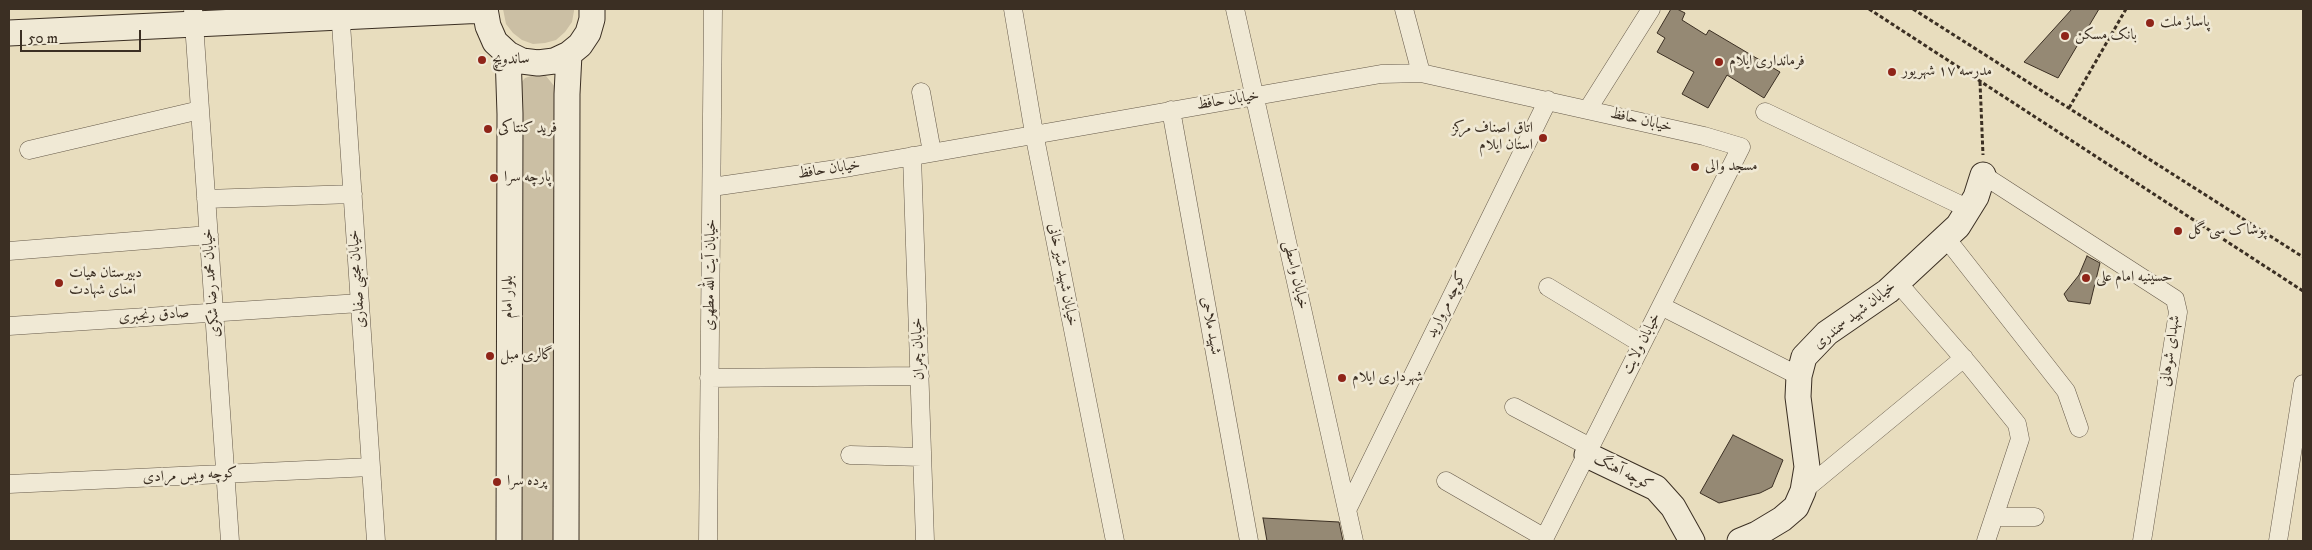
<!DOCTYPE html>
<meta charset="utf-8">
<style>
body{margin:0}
#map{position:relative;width:2312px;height:550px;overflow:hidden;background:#e8ddbe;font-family:"IM FELL DW Pica",serif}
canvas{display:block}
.frame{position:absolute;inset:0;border:10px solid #3b2f23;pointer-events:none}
.scale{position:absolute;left:20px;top:30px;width:121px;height:22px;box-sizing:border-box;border:2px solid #3b2f23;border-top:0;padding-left:6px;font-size:15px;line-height:18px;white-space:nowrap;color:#3b2f23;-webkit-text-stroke:4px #f0e9d5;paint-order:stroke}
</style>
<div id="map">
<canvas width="2312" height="550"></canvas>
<div class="frame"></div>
<div class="scale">50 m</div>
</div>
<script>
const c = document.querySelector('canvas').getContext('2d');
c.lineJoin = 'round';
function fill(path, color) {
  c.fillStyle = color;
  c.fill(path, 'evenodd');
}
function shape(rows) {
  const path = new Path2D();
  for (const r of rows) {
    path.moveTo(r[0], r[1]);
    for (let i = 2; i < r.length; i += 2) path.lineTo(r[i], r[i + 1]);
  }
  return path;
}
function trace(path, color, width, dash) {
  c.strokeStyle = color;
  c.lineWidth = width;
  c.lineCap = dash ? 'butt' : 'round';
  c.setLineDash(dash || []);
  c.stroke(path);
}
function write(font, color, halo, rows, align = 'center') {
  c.font = font + ' "IM FELL DW Pica",Amiri,serif';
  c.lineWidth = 5;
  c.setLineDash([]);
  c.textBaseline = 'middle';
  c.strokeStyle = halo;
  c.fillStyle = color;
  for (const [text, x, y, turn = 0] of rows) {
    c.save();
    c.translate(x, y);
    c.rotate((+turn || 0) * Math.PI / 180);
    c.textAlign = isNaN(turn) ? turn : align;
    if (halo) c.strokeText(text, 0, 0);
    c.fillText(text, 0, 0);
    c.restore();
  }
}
fill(shape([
 [503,9,574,9,574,11,572,22,565,32,556,40,545,43,533,44,522,40,513,33,506,24],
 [540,73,546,76,555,87,554,541,515,541,519,85,525,78]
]), '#cbbfa4');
const building = shape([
 [1671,9,1677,9,1685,13,1682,20,1706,35,1709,30,1780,72,1764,98,1727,75,1708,108,1682,94,1694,72,1657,52,1665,38,1657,33,1671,9],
 [2072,9,2099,9,2058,78,2024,62,2072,9],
 [2087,256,2100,263,2090,304,2068,301,2064,294,2079,275,2087,256],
 [1733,435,1783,460,1772,487,1760,493,1719,503,1700,493,1733,435],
 [1263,518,1339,522,1343,541,1267,541,1263,518]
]);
fill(building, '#958974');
trace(building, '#3b2f23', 1);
const street = shape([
 [193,9,230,541],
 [340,9,376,541],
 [1013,9,1034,133,1115,541],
 [1235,9,1354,541],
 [1404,9,1421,73],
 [921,92,932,152],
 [1588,109,1651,9],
 [1171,110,1249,541],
 [1765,112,1969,209],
 [29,150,200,110],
 [912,156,925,541],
 [1983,175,2175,299,2178,312,2142,541],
 [712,187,851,167,1381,74,1421,73,1704,136,1741,147,1543,541],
 [206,199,353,194],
 [1946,238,2066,391,2079,428],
 [9,251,209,235],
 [1898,283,1971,367,2017,424,2020,439,1986,541],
 [1548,287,1642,344],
 [1661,306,1799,376],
 [9,326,360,303],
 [709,378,920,376],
 [1514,407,1590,447],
 [850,455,922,457],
 [1446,481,1545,538],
 [9,484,371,467],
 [1803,491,1964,358],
 [1347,510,1548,100],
 [1994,517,2035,517],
 [708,541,713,9],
 [2278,541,2303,384]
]);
const secondary = shape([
 [485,9,488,26,495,42,508,54,522,61,538,63,554,61,569,54,580,45,588,33,592,19,592,9],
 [9,33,485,10],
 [508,54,510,114,509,541],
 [1587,455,1656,488,1673,507,1692,541],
 [566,541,567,94,569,54],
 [1740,541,1757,534,1782,519,1796,507,1803,491,1807,467,1798,397,1799,376,1804,357,1827,333,1888,291,1958,226,1976,197,1983,175]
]);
trace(street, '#665a4a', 19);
trace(secondary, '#3b2f23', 27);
trace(shape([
 [1869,9,2303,291],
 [1913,9,2303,257],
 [1980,82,1983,155],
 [2069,108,2126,9]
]), '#3b2f23', 3, [4, 2.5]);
trace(street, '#f0e9d5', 18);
trace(secondary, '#f0e9d5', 25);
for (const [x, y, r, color] of [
 [2150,23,5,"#8f2418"],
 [2065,36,5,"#8f2418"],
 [482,60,5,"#8f2418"],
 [1719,62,5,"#8f2418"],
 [1892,72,5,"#8f2418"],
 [488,129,5,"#8f2418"],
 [1543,138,5,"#8f2418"],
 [1695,167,5,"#8f2418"],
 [494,178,5,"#8f2418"],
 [2178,231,5,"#8f2418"],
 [2086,278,5,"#8f2418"],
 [59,283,5,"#8f2418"],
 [490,356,5,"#8f2418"],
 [1342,378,5,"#8f2418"],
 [497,482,5,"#8f2418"]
]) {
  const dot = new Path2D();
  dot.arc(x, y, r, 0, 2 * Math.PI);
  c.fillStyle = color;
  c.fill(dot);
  trace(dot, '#f0e9d5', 2);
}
write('15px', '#3b2f23', '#f0e9d5', [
 ["پاساژ ملت",2160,23],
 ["بانک مسکن",2075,36],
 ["ساندویچ",492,60],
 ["فرمانداری ایلام",1729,62],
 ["مدرسه ۱۷ شهریور",1902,72],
 ["فرید کنتاکی",498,129],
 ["اتاق اصناف مرکز",1533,129,"right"],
 ["استان ایلام",1533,146,"right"],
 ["مسجد والی",1705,167],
 ["پارچه سرا",504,178],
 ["پوشاک سی گل",2188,231],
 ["دبیرستان هیات",69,274],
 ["امنای شهادت",69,291],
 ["حسینیه امام علی",2096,278],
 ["گالری مبل",500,356],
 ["شهرداری ایلام",1352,378],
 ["پرده سرا",507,482]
], 'left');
write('15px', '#3b2f23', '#f0e9d5', [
 ["خیابان حافظ",1228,101,-9],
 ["خیابان حافظ",1641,121,13],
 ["خیابان حافظ",829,170,-9],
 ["خیابان آیت الله مطهری",711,275,-89],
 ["خیابان شهید شیر خانی",1062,275,79],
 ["خیابان واسطی",1295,275,77],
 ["خیابان مجتبی صفاری",358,279,-94],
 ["خیابان محمد رضا شکری",212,283,-94],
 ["بلوار امام",509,297,-90],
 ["کوچه مروارید",1447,305,-64],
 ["صادق رنجبری",154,316,-4],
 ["خیابان شهید سمندری",1855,316,-38],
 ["شهید ملاحی",1210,326,80],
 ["خیابان ولایت",1642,344,-63],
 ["خیابان چمران",919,349,-92],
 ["شهدای شوهانی",2171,351,-82],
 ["کوچه آهنگ",1623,473,26],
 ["کوچه ویس مرادی",190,476,-3]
]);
</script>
